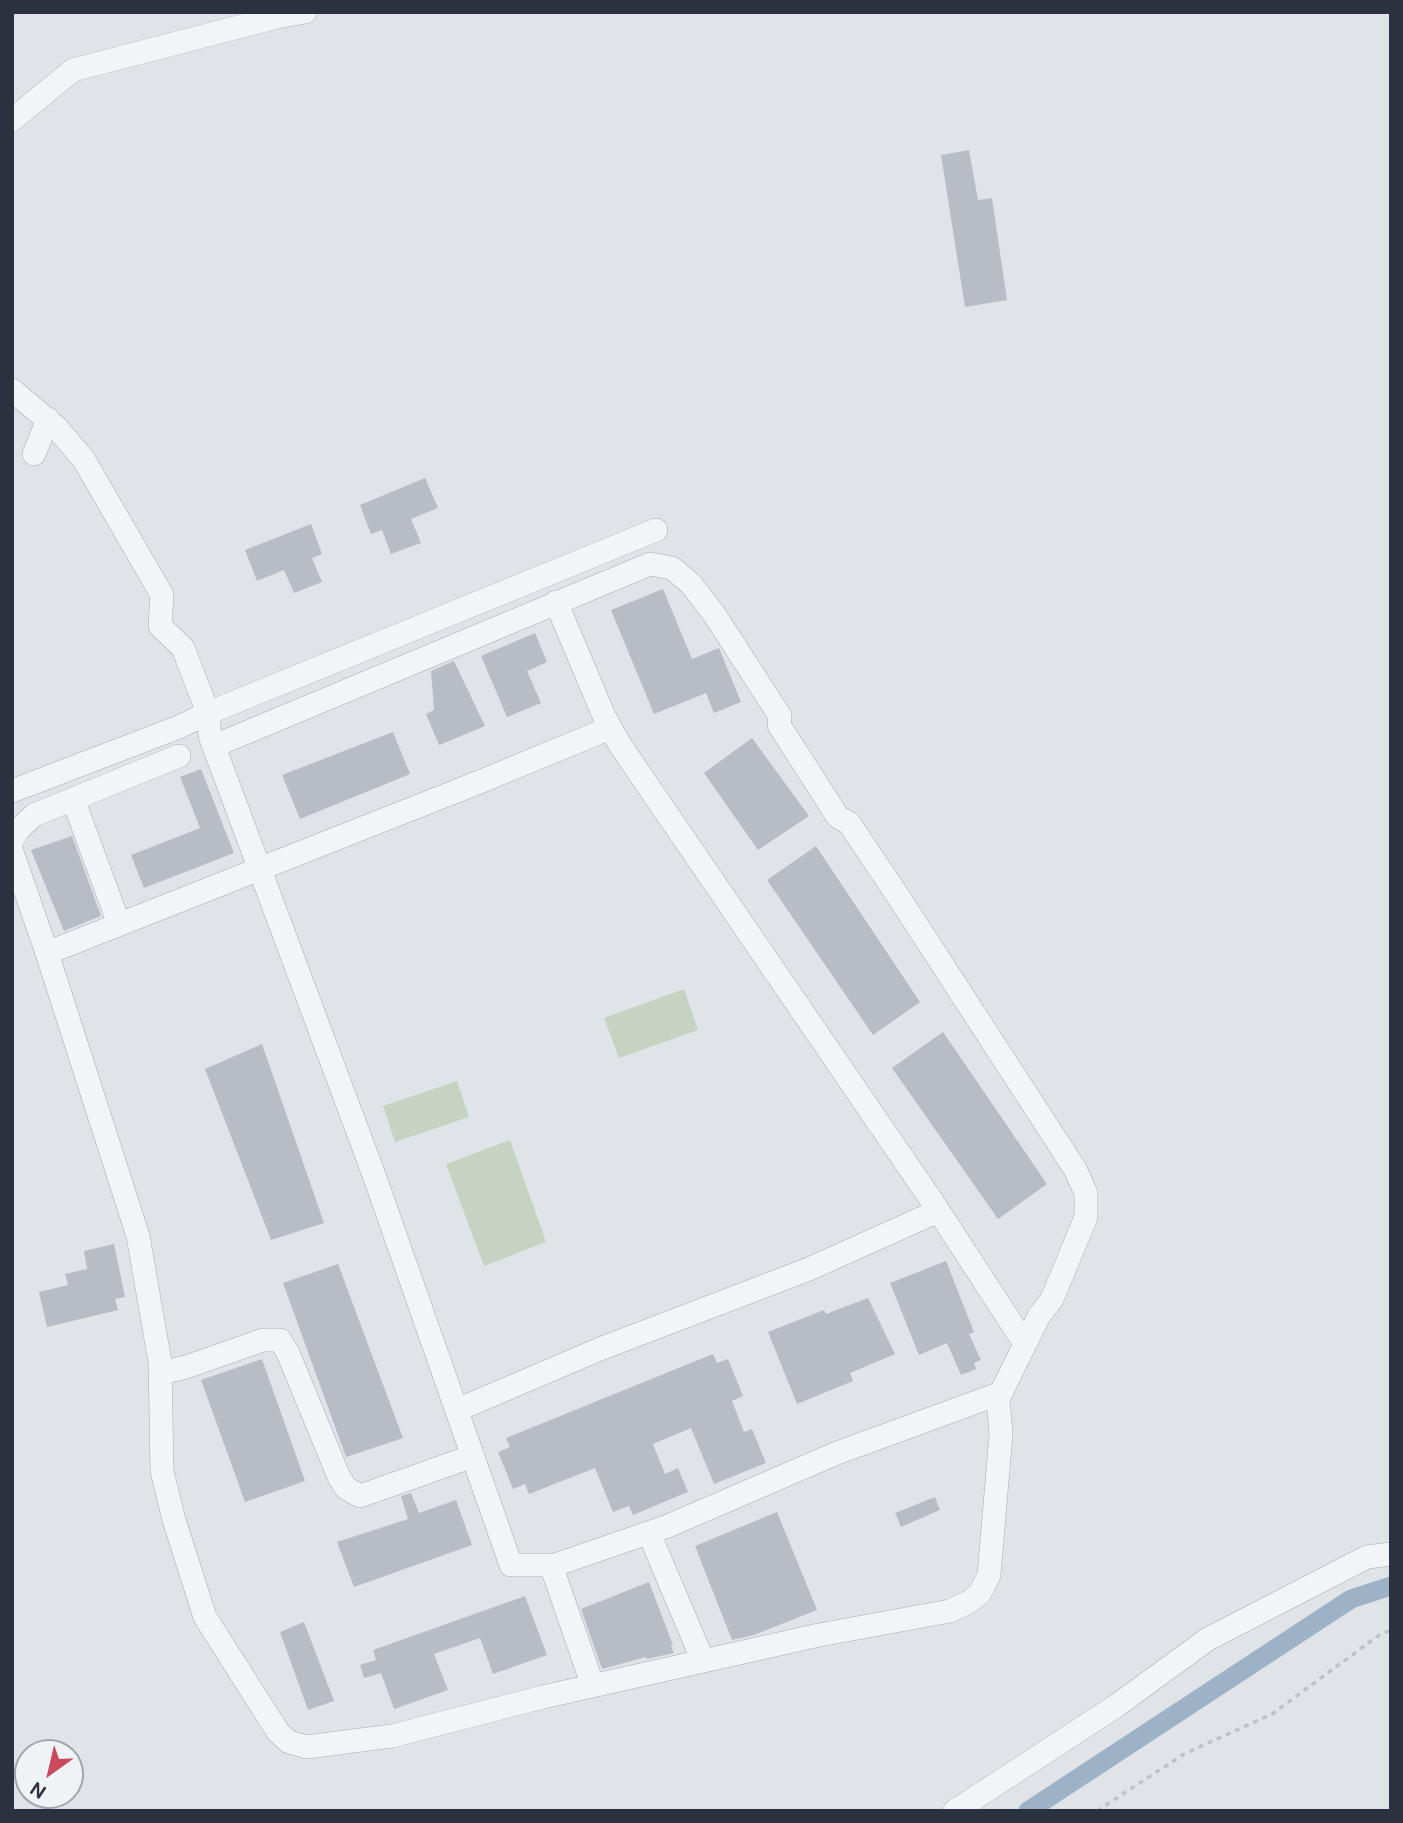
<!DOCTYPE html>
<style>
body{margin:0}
#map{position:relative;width:1403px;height:1823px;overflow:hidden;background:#e0e4e9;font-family:"DM Sans",sans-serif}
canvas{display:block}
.frame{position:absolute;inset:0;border:14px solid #2a3240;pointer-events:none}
.north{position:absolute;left:14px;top:1739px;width:70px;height:70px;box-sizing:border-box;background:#f0f3f6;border:2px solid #a1a6ad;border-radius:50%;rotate:214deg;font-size:19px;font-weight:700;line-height:28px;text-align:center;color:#2a3240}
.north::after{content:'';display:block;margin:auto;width:24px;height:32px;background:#c94a5d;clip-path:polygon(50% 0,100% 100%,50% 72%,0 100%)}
</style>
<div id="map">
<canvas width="1403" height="1823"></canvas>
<div class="frame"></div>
<div class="north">N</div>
</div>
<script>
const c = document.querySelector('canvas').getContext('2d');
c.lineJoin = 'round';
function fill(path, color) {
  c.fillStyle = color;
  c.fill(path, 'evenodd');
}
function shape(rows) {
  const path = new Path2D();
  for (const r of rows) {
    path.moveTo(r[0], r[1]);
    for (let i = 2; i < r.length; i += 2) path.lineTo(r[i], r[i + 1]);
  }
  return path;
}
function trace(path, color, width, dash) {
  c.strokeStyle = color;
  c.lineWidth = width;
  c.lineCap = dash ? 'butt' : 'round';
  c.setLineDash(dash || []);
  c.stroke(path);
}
fill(shape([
 [684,989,698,1030,619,1058,604,1018],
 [457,1081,469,1117,395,1142,383,1106],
 [510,1140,546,1242,484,1266,446,1164]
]), '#c6d2c2');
trace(shape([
 [1028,1811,1351,1599,1391,1586]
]), '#9db1c7', 19);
fill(shape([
 [969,150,978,200,992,198,1007,300,965,307,941,155],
 [425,478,438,508,411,519,421,543,391,554,382,530,371,534,360,505],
 [311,524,322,554,312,558,322,582,294,593,284,570,257,581,245,550],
 [663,589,692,659,719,648,741,702,714,713,706,693,654,714,611,610],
 [535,633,547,662,527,671,541,703,507,717,481,656],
 [454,661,485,726,439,745,426,714,434,710,431,671],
 [393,732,410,774,300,819,282,775],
 [752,738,809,816,758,850,704,773],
 [201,769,234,853,144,888,131,855,200,828,180,777],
 [72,836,101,916,64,931,31,850],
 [816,846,920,1002,873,1035,767,880],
 [943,1032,1047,1184,998,1219,892,1068],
 [262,1044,324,1223,271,1240,205,1069],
 [114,1244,125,1297,115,1299,118,1310,47,1327,39,1292,68,1285,65,1274,87,1269,84,1251],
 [946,1261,974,1332,969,1334,981,1360,974,1363,976,1369,961,1375,947,1343,919,1355,890,1283],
 [338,1264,403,1438,346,1457,283,1283],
 [868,1298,895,1354,850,1373,853,1381,797,1404,768,1332,824,1310,826,1314],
 [713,1354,717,1363,728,1359,743,1396,732,1401,744,1432,752,1429,766,1463,714,1484,691,1428,653,1444,665,1474,678,1468,688,1492,633,1515,629,1506,613,1512,595,1468,529,1494,525,1484,513,1489,498,1452,510,1447,506,1438],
 [262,1359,305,1481,245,1502,201,1380],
 [411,1493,419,1513,456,1500,472,1545,354,1587,337,1542,408,1519,401,1496],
 [935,1497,940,1510,901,1527,895,1513],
 [777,1512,817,1610,754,1635,732,1640,695,1546],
 [649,1582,673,1645,671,1646,674,1653,647,1659,646,1657,602,1669,581,1609],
 [525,1596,547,1655,493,1674,480,1638,434,1654,448,1690,394,1709,381,1673,364,1678,360,1665,376,1660,373,1650],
 [304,1622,334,1701,308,1710,280,1632]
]), '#b8bdc5');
const minor = shape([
 [12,120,73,70,277,17,305,12],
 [12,390,57,428,84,460,162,595,160,626,183,648,208,713,656,530],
 [34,454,48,419],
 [556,602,604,716,620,745,932,1201,1025,1344],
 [214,746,650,564,672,568,691,584,714,614,780,716,779,725,838,817,849,823,894,890,1075,1169,1086,1193,1086,1217,1052,1299,1039,1316,998,1399,1001,1434,989,1575,980,1593,969,1602,950,1611,819,1635,543,1697,392,1736,307,1747,289,1742,278,1732,205,1617,174,1520,162,1471,160,1362,138,1236,47,953,477,783,610,728],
 [12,791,179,727,208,713,210,736,374,1175,511,1565,555,1565,668,1526,837,1453,1001,1393],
 [73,799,119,924],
 [12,841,17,831,34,815,179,756],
 [12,852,47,953],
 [160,1373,186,1367,263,1340,280,1340,288,1353,339,1477,346,1488,360,1496,473,1456],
 [457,1410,600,1349,809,1269,938,1211],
 [649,1533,703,1661],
 [551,1565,593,1686],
 [955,1811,1116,1706,1208,1639,1367,1557,1391,1554]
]);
trace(minor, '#a6abb3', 24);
trace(shape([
 [1097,1811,1184,1754,1272,1714,1382,1633,1391,1631]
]), '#bfc2c7', 3.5, [5, 5]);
trace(minor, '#f3f4f7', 23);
</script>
